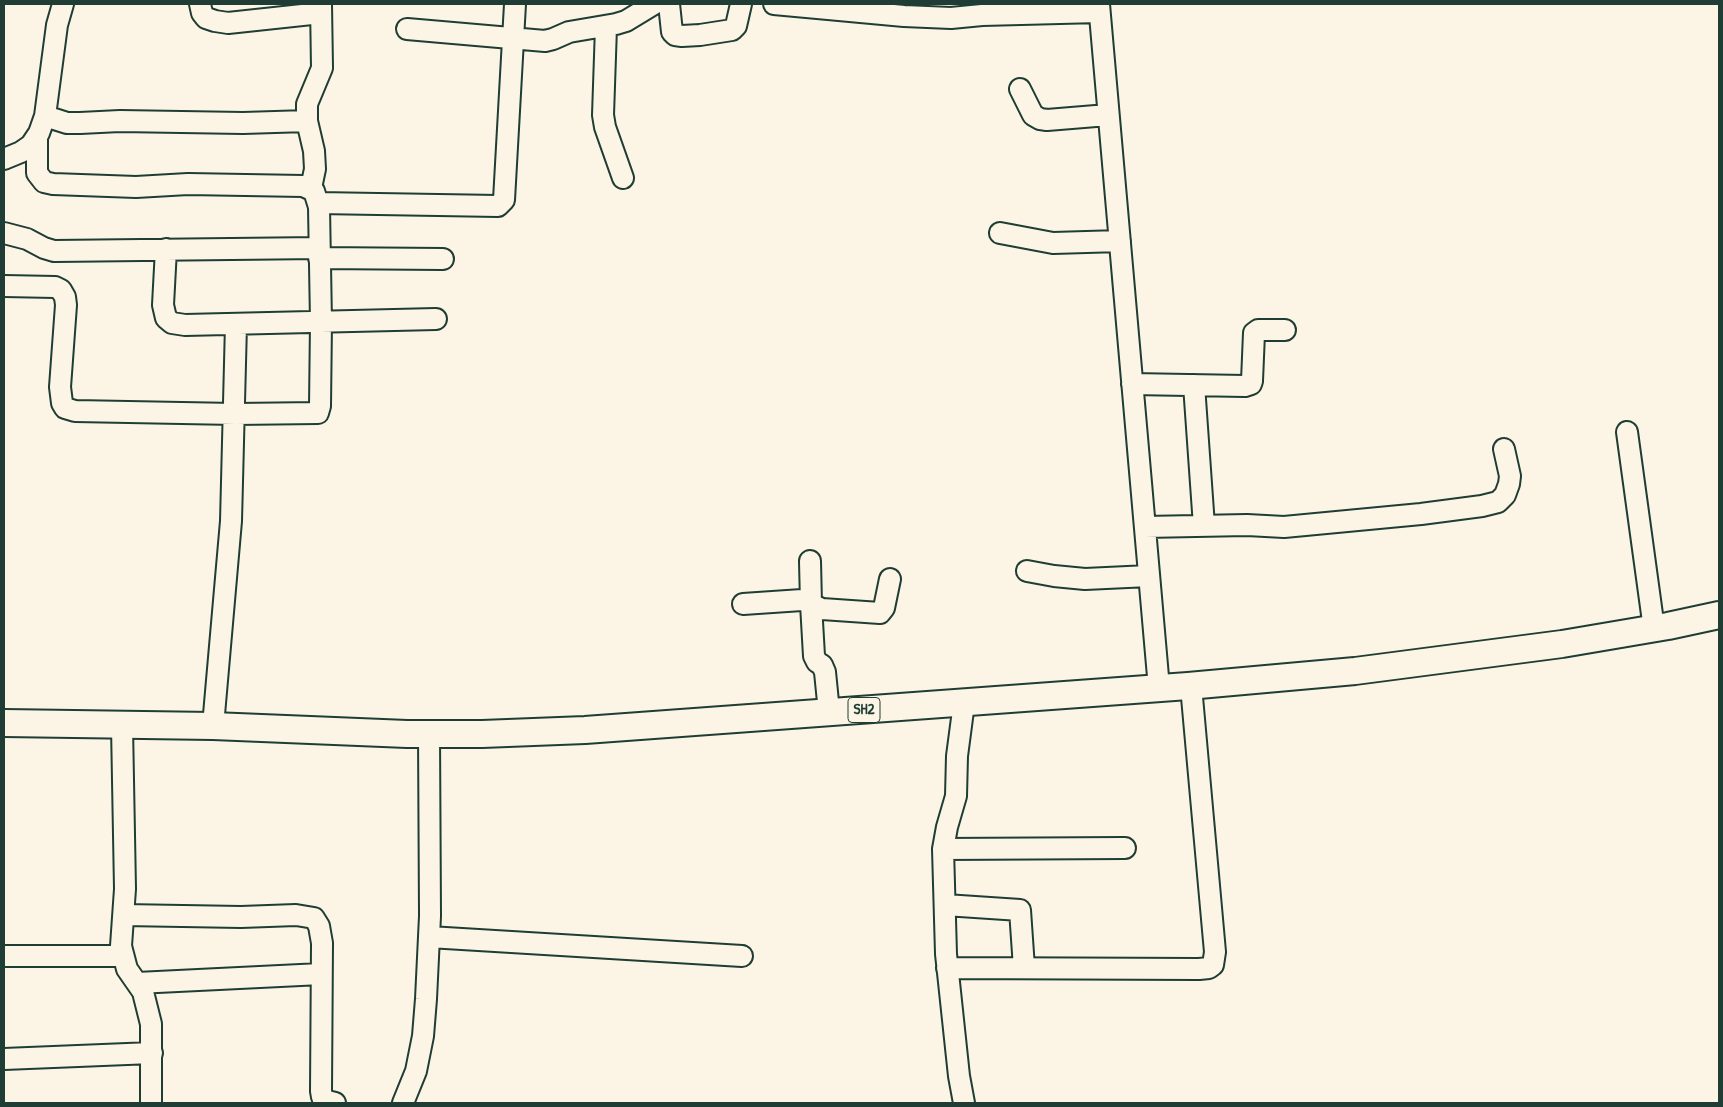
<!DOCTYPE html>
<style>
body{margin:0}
#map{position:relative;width:1723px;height:1107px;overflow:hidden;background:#fcf5e5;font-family:"Patrick Hand",sans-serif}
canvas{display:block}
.frame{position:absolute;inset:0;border:5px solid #1f3d34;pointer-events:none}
</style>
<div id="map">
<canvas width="1723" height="1107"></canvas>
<div class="frame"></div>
</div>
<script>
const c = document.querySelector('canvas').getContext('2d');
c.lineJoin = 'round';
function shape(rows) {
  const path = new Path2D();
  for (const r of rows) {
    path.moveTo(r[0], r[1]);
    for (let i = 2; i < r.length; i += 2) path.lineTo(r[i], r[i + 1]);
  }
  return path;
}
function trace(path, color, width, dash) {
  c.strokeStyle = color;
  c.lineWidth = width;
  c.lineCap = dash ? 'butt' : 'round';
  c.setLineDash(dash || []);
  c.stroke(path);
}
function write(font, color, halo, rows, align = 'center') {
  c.font = font + ' "Patrick Hand",sans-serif';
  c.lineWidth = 4;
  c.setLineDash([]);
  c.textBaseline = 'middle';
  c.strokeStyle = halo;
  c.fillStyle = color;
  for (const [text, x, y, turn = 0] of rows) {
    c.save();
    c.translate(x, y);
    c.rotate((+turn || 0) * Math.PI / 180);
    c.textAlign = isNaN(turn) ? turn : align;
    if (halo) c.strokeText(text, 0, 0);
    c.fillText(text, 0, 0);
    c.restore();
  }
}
const minor = shape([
 [200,4,202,13,206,18,215,21,228,23,321,13],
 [669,4,672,32,675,35,682,36,700,35,732,30,736,26,741,4],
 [774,4,904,16,951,18,982,15,1099,12],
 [1099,4,1159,688],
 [606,27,603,115,605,127,623,178],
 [407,29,545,41,553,39,569,32,616,24,626,21,654,4],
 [1020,89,1033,115,1040,119,1047,120,1108,115],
 [45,116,67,123,80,123,120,121,243,123,307,121],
 [4,159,21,152,31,145,39,133,45,116,57,25,63,4],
 [311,188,315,169,314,151,307,121,307,104,322,68,321,4],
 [318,203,498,206,504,200,515,4],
 [4,233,27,239,44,248,54,251,319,248],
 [1000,233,1053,243,1120,241],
 [166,249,163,305,166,318,172,323,185,325,436,319],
 [319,258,443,259],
 [4,286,55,287,61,290,65,297,66,305,60,387,62,403,65,408,75,411,235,414,318,413,320,406,321,322,319,207,314,191,303,186,188,184,136,187,53,184,44,182,37,173,37,139],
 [1132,384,1245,386,1251,384,1252,381,1254,333,1258,330,1285,330],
 [1194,385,1204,526],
 [1627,432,1654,629],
 [1145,527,1247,525,1284,527,1421,514,1482,506,1498,502,1505,495,1509,484,1510,476,1504,449],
 [810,561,811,604,814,656,817,662,822,665,825,672,829,712],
 [1027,571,1054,576,1085,579,1149,576],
 [743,604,802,600,822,609,880,613,884,608,890,579],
 [964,703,957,756,956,796,947,827,943,849,946,954,959,1076,964,1103],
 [122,726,125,889,121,946,127,969,143,992,151,1024,151,1103],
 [213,726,231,521,236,324],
 [943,849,1125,848],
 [945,905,1020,910,1024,968],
 [124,915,241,917,296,915,314,918,319,926,322,943,321,1091,322,1097,327,1101,335,1103],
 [429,937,742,956],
 [4,956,122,956],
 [947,968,1199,969,1209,968,1213,965,1215,952,1191,686],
 [137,983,321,974],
 [4,1059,152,1053],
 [403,1103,416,1071,423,1036,426,999,430,916,429,734]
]);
const major = shape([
 [4,723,213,726,407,734,482,734,585,730,1188,686,1355,671,1562,644,1668,626,1719,615]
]);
trace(minor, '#1f3d34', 24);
trace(major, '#1f3d34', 30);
trace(minor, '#fcf5e5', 20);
trace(major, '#fcf5e5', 26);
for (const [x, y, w] of [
 [864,710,32]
]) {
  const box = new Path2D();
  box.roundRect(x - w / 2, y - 12.5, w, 25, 4);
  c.fillStyle = '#fcf5e5';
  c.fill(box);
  trace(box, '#1f3d34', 1);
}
write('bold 15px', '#1f3d34', null, [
 ["SH2",864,710]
]);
</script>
